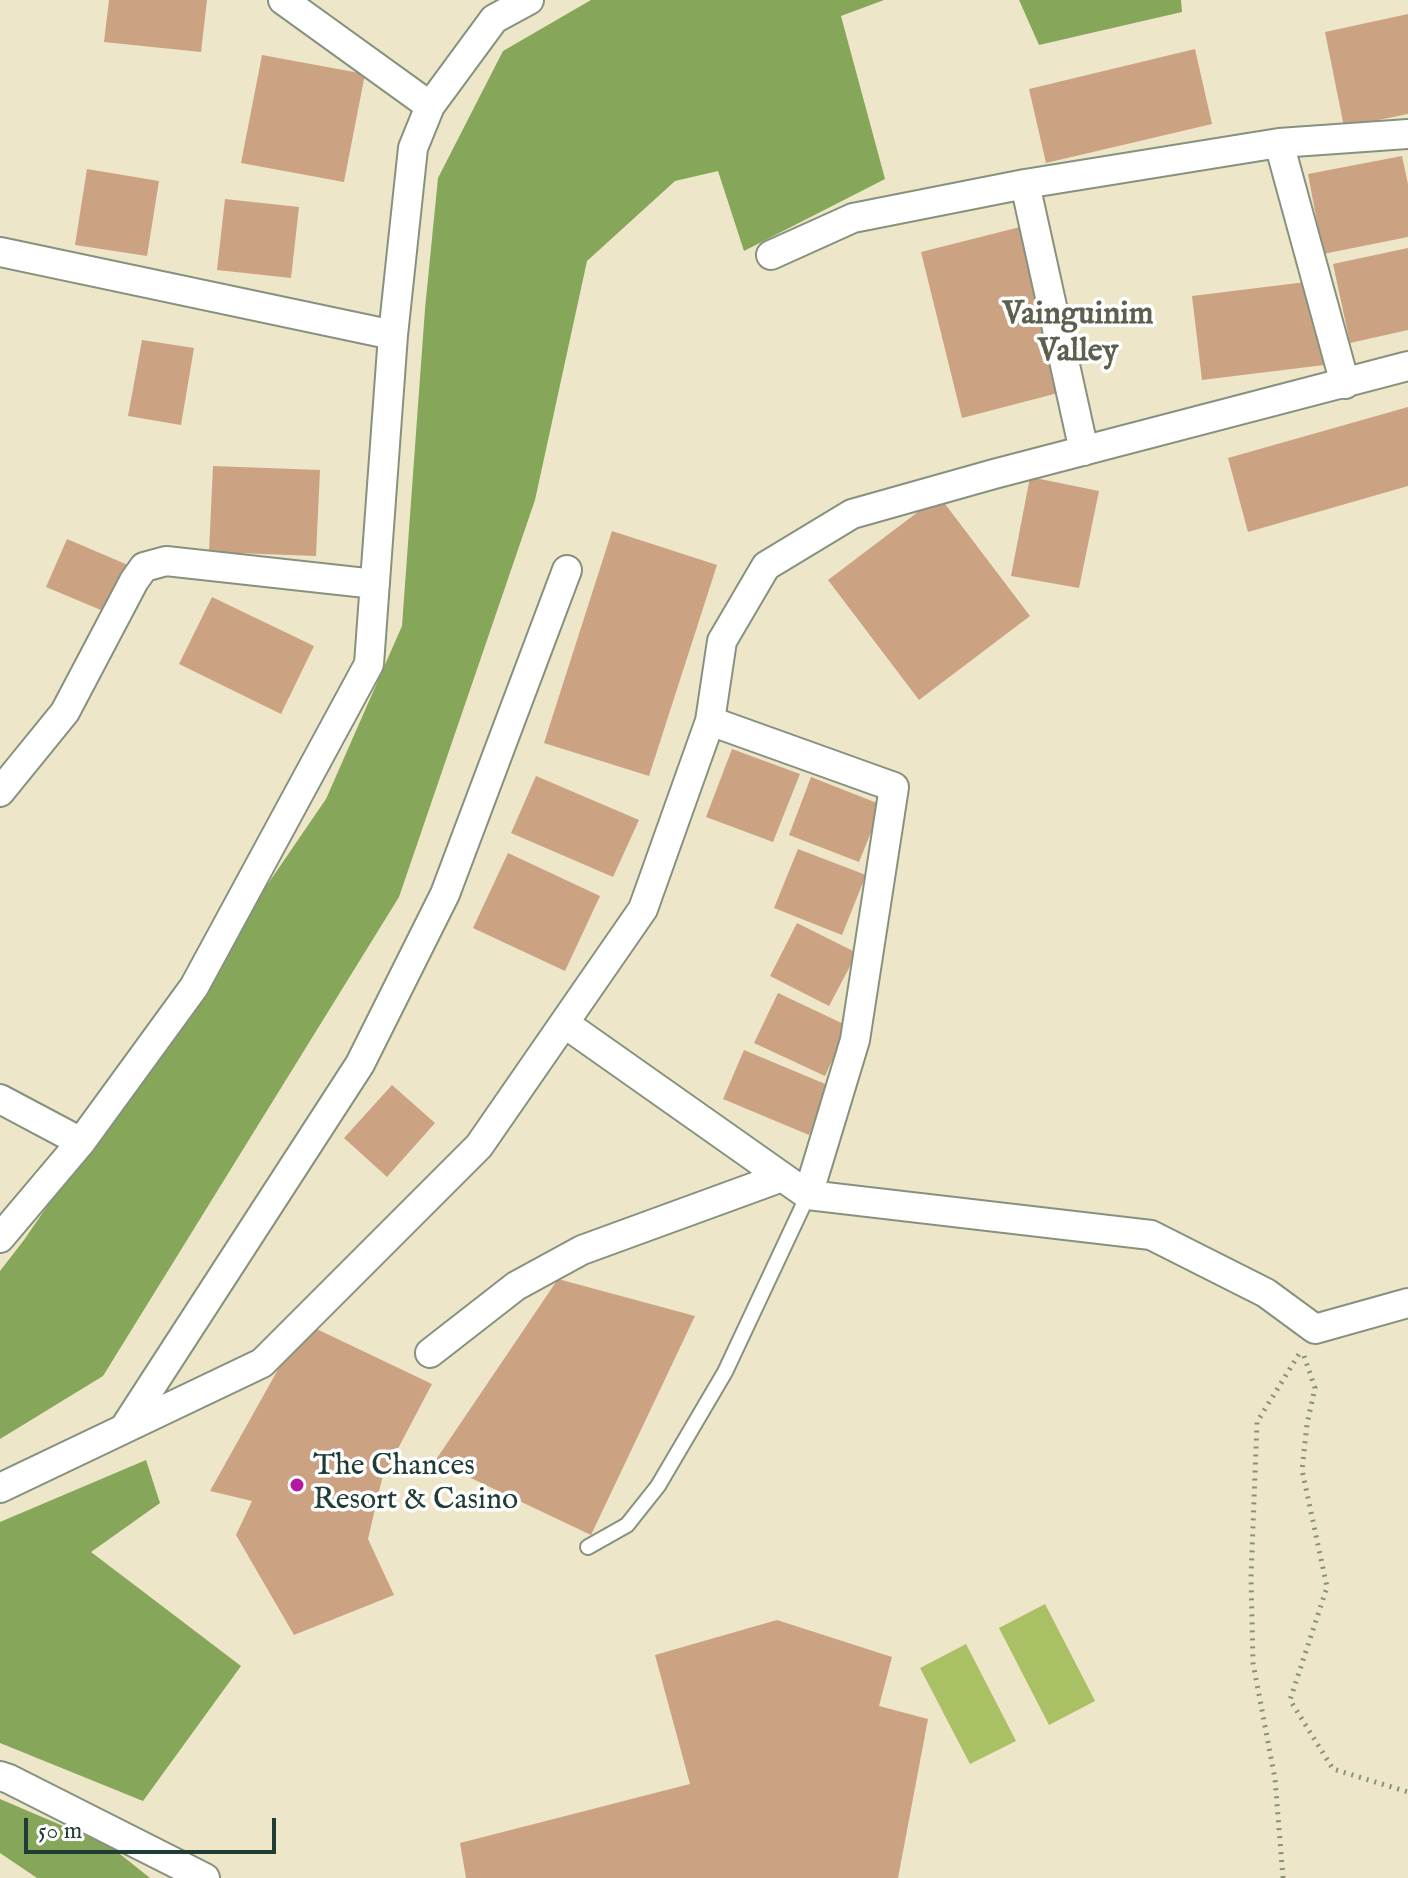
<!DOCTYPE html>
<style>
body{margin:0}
#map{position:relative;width:1408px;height:1878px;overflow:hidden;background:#ede6c8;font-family:"IM FELL English",serif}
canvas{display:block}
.scale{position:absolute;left:24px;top:1818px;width:252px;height:36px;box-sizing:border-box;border:4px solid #1f3d34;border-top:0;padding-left:10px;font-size:24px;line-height:28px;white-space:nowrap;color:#1f3d34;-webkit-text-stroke:6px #fff;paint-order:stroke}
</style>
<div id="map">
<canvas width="1408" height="1878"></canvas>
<div class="scale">50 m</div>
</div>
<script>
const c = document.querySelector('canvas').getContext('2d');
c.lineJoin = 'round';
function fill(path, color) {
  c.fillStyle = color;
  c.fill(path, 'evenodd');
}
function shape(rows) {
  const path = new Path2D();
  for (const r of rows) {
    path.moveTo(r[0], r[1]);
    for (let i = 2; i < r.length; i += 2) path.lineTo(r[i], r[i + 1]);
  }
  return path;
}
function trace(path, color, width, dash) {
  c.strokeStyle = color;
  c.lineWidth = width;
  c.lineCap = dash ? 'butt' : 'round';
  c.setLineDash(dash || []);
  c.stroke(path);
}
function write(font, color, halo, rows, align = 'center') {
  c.font = font + ' "IM FELL English",serif';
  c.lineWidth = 7;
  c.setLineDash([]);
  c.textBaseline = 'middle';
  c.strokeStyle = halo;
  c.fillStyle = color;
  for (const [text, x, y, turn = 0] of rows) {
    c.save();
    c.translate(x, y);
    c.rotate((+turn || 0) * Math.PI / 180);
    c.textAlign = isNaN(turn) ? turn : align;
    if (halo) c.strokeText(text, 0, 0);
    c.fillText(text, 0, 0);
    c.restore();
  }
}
fill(shape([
 [1045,1604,1095,1701,1049,1725,999,1628],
 [966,1644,1016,1741,970,1764,920,1668]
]), '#a9c065');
fill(shape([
 [591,0,884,0,841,16,885,179,744,251,718,171,675,181,587,261,535,500,399,897,103,1376,0,1439,0,1271,24,1240,326,799,402,626,425,309,438,178,503,51],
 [1019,0,1181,0,1182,12,1039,45],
 [146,1460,160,1503,91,1552,241,1666,143,1801,0,1743,0,1522],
 [0,1799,110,1846,150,1878,37,1878,0,1853]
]), '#86a65a');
fill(shape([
 [109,0,207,0,201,52,104,42],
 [1408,14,1408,114,1344,127,1325,32],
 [1195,49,1212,124,1046,163,1029,89],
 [262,55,365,74,344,182,241,163],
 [1402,156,1408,184,1408,237,1323,254,1308,174],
 [87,169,159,181,147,256,75,245],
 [225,199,299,207,291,278,217,270],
 [1020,227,1062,392,962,418,921,252],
 [1408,248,1408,330,1350,343,1333,264],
 [1314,281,1324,365,1202,380,1192,296],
 [142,340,194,348,181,425,128,416],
 [1408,407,1408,486,1248,532,1228,458],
 [213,466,320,470,316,556,209,552],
 [1030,477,1099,491,1079,588,1011,576],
 [939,496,1030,616,919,700,828,580],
 [612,531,717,565,649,776,544,743],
 [67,539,128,565,108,613,46,587],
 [212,597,314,646,281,714,179,664],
 [732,749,800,774,773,842,706,817],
 [536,776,639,820,613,877,511,833],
 [811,777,882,805,859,862,789,835],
 [798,849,866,875,842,935,774,908],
 [508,853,600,896,565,971,473,928],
 [797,923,857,953,829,1006,770,976],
 [778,993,848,1026,825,1076,754,1043],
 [744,1050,830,1086,809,1135,723,1099],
 [392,1085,435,1123,387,1177,344,1138],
 [558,1279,695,1316,591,1535,435,1461],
 [304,1323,432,1384,382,1479,368,1539,394,1595,294,1635,236,1535,252,1501,210,1491],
 [777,1620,892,1657,879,1706,928,1719,898,1878,466,1878,460,1843,690,1784,655,1655]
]), '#cca382');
const service = shape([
 [588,1547,627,1525,658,1486,725,1372,808,1195]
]);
const minor = shape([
 [283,0,430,106],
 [1279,143,1345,384],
 [1025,184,1084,451],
 [0,252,393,335],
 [771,255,853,218,1025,184,1279,143,1408,134],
 [710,721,894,787,855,1040,808,1195],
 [0,792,65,712,134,581,144,567,166,561,375,584],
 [564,1023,808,1195,1151,1235,1266,1293,1315,1329,1408,1303],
 [0,1099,81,1142],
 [0,1238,81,1142,194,987,369,664,393,335,413,148,430,106,494,19,529,0],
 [430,1353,516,1286,582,1250,782,1177],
 [125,1427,360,1064,445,894,567,570],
 [0,1488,262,1363,479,1146,643,909,710,721,722,641,766,566,852,514,994,474,1408,366],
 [0,1776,9,1779,205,1878]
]);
trace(service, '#86927e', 18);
trace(minor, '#86927e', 32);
trace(shape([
 [1304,1356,1315,1388,1307,1424,1302,1470,1327,1587,1290,1700,1333,1769,1408,1792],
 [1283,1878,1275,1779,1253,1663,1251,1578,1257,1422,1299,1354]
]), '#86927e', 5, [2, 6]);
trace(service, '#fff', 14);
trace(minor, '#fff', 28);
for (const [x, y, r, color] of [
 [297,1485,8,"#b5179e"]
]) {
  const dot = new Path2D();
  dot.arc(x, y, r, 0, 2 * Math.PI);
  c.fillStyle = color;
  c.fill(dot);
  trace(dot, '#fff', 3);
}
write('30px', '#1f3d34', '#fff', [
 ["The Chances",313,1468],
 ["Resort & Casino",313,1502]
], 'left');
write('bold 32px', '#5c614f', '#fff', [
 ["Vainguinim",1078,316],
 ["Valley",1078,353]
]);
</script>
